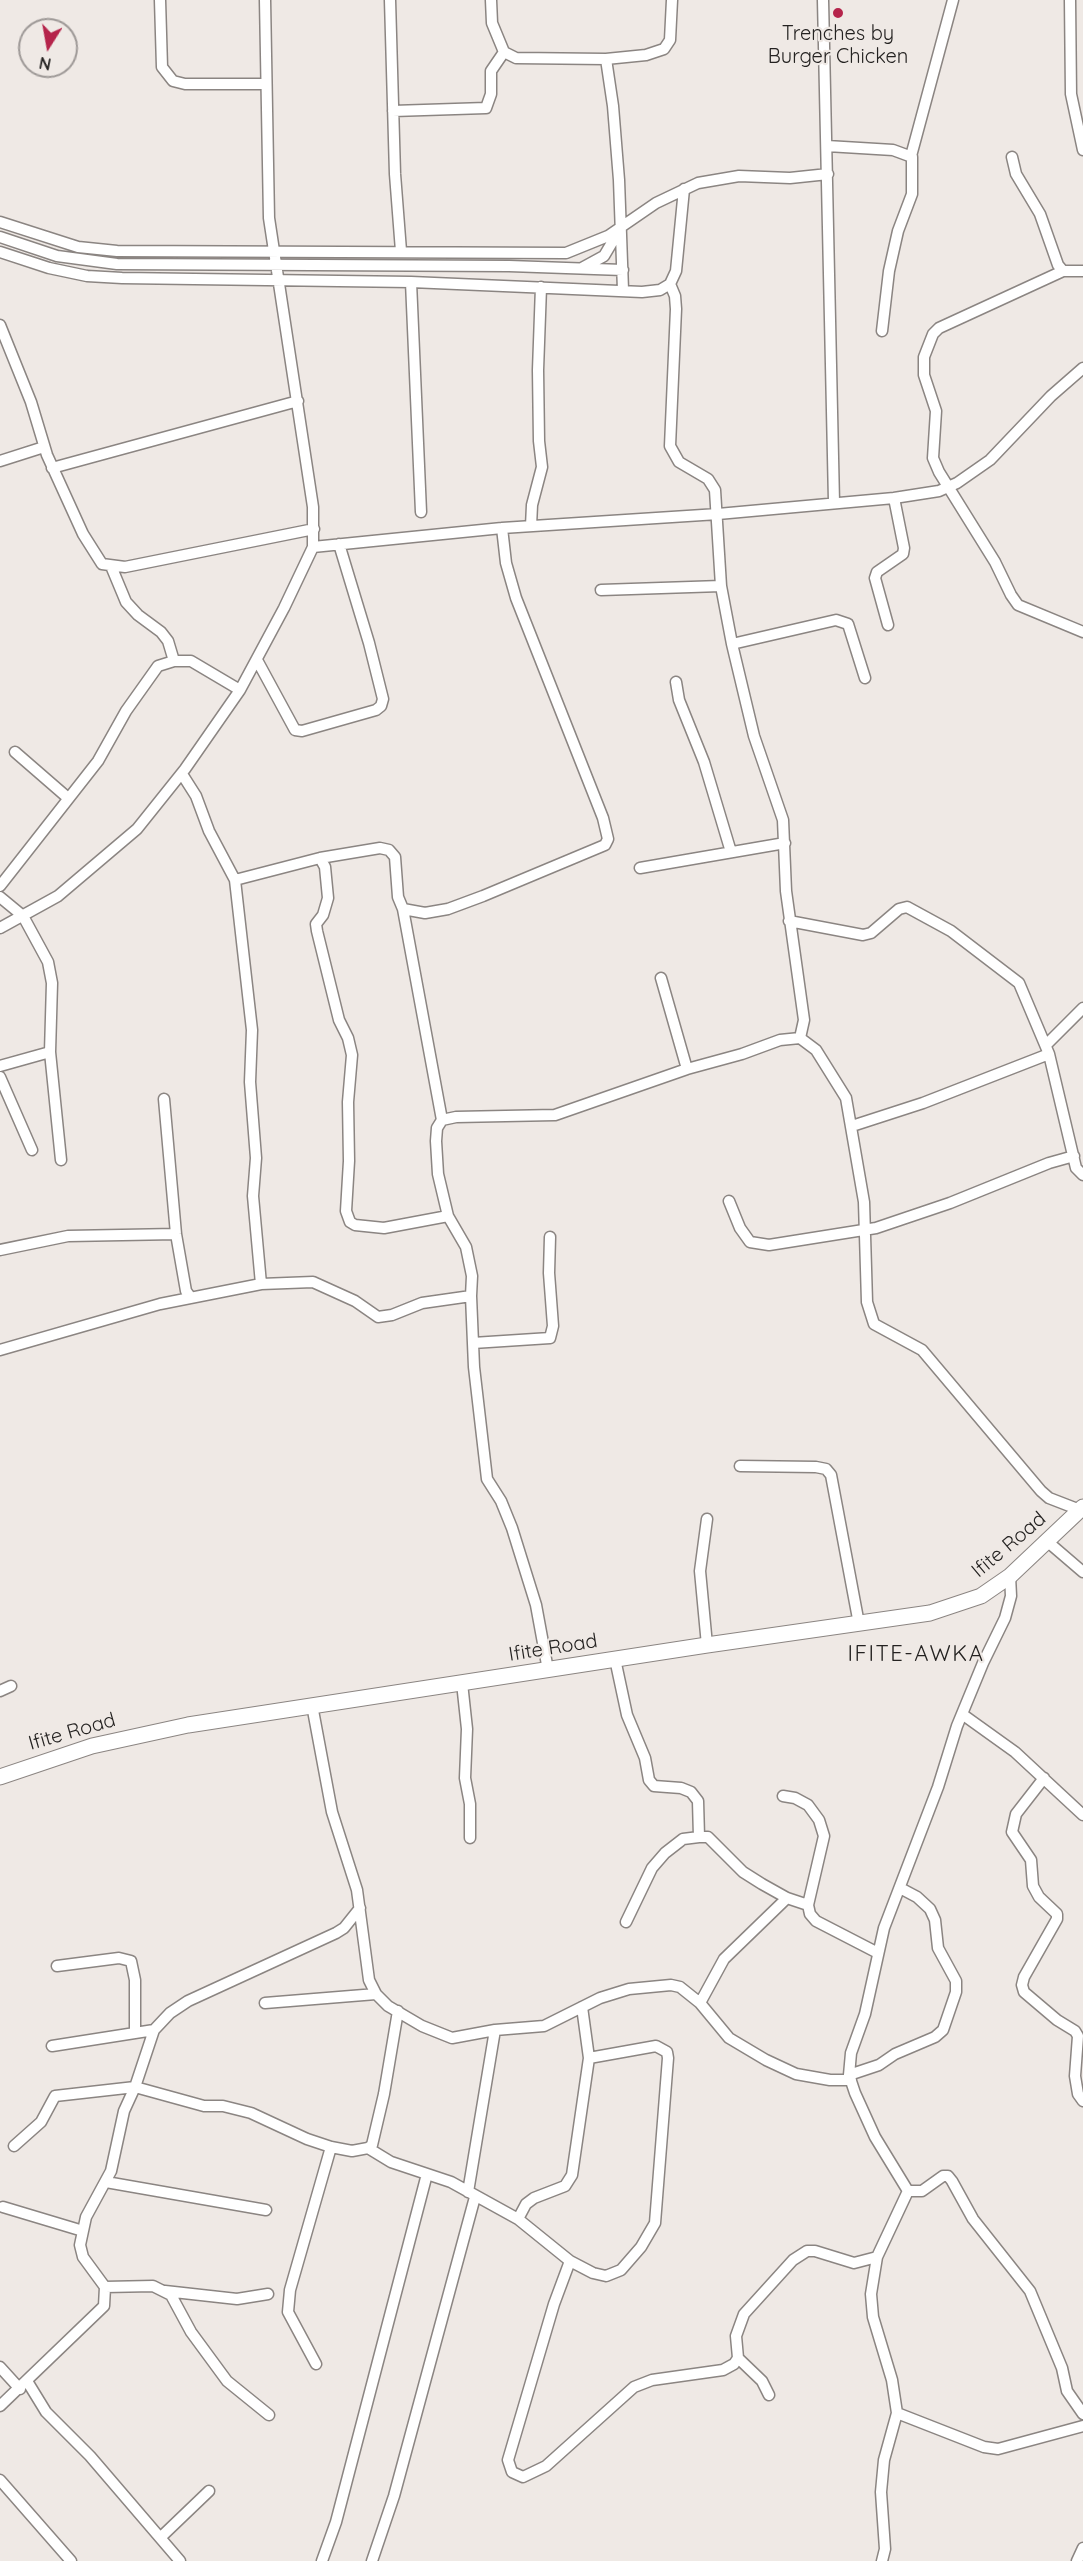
<!DOCTYPE html>
<style>
body{margin:0}
#map{position:relative;width:1083px;height:2561px;overflow:hidden;background:#efe9e5;font-family:Quicksand,sans-serif}
canvas{display:block}
.north{position:absolute;left:18px;top:18px;width:60px;height:60px;box-sizing:border-box;background:#efe9e5;border:2px solid #9e9997;border-radius:50%;rotate:191deg;font-size:16px;font-weight:700;line-height:24px;text-align:center;color:#242221}
.north::after{content:'';display:block;margin:auto;width:21px;height:27px;background:#b5244b;clip-path:polygon(50% 0,100% 100%,50% 72%,0 100%)}
</style>
<div id="map">
<canvas width="1083" height="2561"></canvas>
<div class="north">N</div>
</div>
<script>
const c = document.querySelector('canvas').getContext('2d');
c.lineJoin = 'round';
function shape(rows) {
  const path = new Path2D();
  for (const r of rows) {
    path.moveTo(r[0], r[1]);
    for (let i = 2; i < r.length; i += 2) path.lineTo(r[i], r[i + 1]);
  }
  return path;
}
function trace(path, color, width, dash) {
  c.strokeStyle = color;
  c.lineWidth = width;
  c.lineCap = dash ? 'butt' : 'round';
  c.setLineDash(dash || []);
  c.stroke(path);
}
function write(font, color, halo, rows, align = 'center') {
  c.font = font + ' Quicksand,sans-serif';
  c.lineWidth = 4.5;
  c.setLineDash([]);
  c.textBaseline = 'middle';
  c.strokeStyle = halo;
  c.fillStyle = color;
  for (const [text, x, y, turn = 0] of rows) {
    c.save();
    c.translate(x, y);
    c.rotate((+turn || 0) * Math.PI / 180);
    c.textAlign = isNaN(turn) ? turn : align;
    if (halo) c.strokeText(text, 0, 0);
    c.fillText(text, 0, 0);
    c.restore();
  }
}
const street = shape([
 [160,0,162,67,173,81,185,84,266,84],
 [390,0,395,174,401,251],
 [491,0,492,23,504,52,516,58,606,59,646,55,664,49,670,40,672,0],
 [823,0,834,502],
 [1070,0,1071,94,1083,150],
 [606,59,613,106,619,180,623,290],
 [393,111,486,108,491,94,491,71,504,52],
 [827,146,893,150,912,157,912,194,898,231,889,271,882,331],
 [911,156,953,0],
 [1012,157,1016,174,1040,214,1058,265,1063,271,1083,271],
 [0,222,78,247,117,251,566,253,608,236,656,203,698,183,739,176,790,178,828,174],
 [0,237,57,256,117,264,509,266,623,270],
 [0,252,49,268,87,276,122,278,411,282,642,292,660,290,670,284,676,271,684,189],
 [582,268,604,256,620,229],
 [1063,271,939,328,933,334,924,357,924,375,936,411,933,458,939,472,995,562,1011,595,1018,605,1083,632],
 [411,282,421,512],
 [670,284,675,296,676,309,670,446,679,462,708,479,715,490,721,586,732,644,754,736,783,820,786,891,804,1020,800,1038],
 [0,325,31,402,47,455,83,534,102,564,125,567,314,529],
 [0,461,44,447],
 [52,468,298,401],
 [531,526,532,505,542,467,539,441,538,370,541,287],
 [313,547,502,528,718,514,894,498,939,491,957,483,990,460,1051,396,1083,368],
 [111,566,126,602,138,615,161,632,168,641,174,661],
 [601,590,721,586],
 [888,625,875,578,877,572,903,554,904,548,894,498],
 [732,644,836,620,848,624,865,678],
 [257,660,295,730,302,731,376,710,381,706,383,699,369,643,339,544],
 [676,682,679,700,704,762,731,852],
 [15,752,68,798],
 [320,858,325,867,328,898,323,915,316,924,317,931,339,1020,348,1038,352,1055,348,1102,349,1161,346,1211,350,1222,355,1225,384,1228,448,1216],
 [640,868,785,843],
 [235,880,320,858,380,848,389,850,395,857,398,897,403,909,425,913,448,909,483,896,605,845,608,839,603,818,516,598,506,563,502,528],
 [0,886,98,761,126,711,158,666,174,661,191,661,240,690],
 [0,897,23,916,48,962,52,983,50,1052,61,1160],
 [403,909,442,1120],
 [789,921,863,935,871,933,899,909,907,907,951,931,1019,983,1049,1054,1076,1168,1083,1175],
 [0,928,58,896,137,829,185,769,240,690,284,608,313,547,313,507,269,218,265,0],
 [661,978,687,1069],
 [1046,1045,1083,1008],
 [0,1066,50,1052],
 [0,1077,32,1150],
 [164,1099,176,1234,186,1291,191,1298],
 [852,1126,923,1103,1049,1054],
 [729,1201,740,1228,750,1242,769,1245,876,1228,950,1203,1049,1163,1074,1156],
 [0,1250,68,1236,176,1234],
 [261,1284,313,1282,355,1301,378,1317,392,1315,422,1303,471,1296,474,1367,487,1479,501,1501,512,1528,536,1605,548,1670],
 [471,1296,472,1276,466,1247,448,1216,438,1174,436,1141,437,1128,442,1120,456,1117,555,1115,687,1069,742,1054,780,1040,800,1038,816,1050,846,1098,864,1202,867,1302,874,1324,922,1350,1041,1491,1049,1498,1080,1510],
 [473,1343,550,1338,553,1326,549,1273,550,1237],
 [0,1350,160,1304,261,1284,253,1196,256,1158,250,1082,252,1030,235,880,209,831,196,796,182,774],
 [740,1466,816,1467,826,1469,831,1475,859,1624],
 [707,1519,700,1571,707,1645],
 [1048,1542,1083,1572],
 [615,1659,627,1715,645,1758,649,1780,654,1786,681,1788,691,1792,698,1801,699,1837],
 [462,1683,467,1729,465,1778,470,1804,470,1838],
 [0,1691,11,1686],
 [312,1705,332,1812,357,1890,369,1980,376,1994,388,2006,422,2026,452,2038,495,2030,544,2026,600,1998,629,1989,671,1985,680,1987,700,2003,729,2038,766,2060,796,2074,830,2080,851,2080],
 [962,1714,1015,1752,1083,1815],
 [1044,1778,1016,1814,1012,1832,1031,1860,1033,1886,1039,1897,1057,1914,1057,1919,1024,1977,1022,1985,1024,1992,1057,2020,1075,2031,1078,2036,1075,2076,1078,2094,1083,2101],
 [783,1796,795,1798,808,1805,819,1820,824,1836,808,1905,810,1914,816,1921,878,1953],
 [626,1922,652,1868,665,1853,683,1839,699,1837,708,1837,743,1872,762,1884,787,1898,808,1905],
 [57,1966,119,1958,131,1961,135,1980,135,2033],
 [265,2003,376,1994],
 [700,2003,724,1959,787,1898],
 [52,2046,154,2030],
 [849,2075,879,2065,895,2054,935,2037,943,2030,956,1992,956,1981,938,1948,935,1920,930,1909,917,1897,900,1888],
 [14,2146,41,2122,55,2096,135,2087,204,2106,223,2106,251,2113,307,2139,331,2147,352,2151,368,2148,372,2145,384,2094,398,2011],
 [368,2148,391,2162,451,2182,518,2219,570,2261,593,2273,606,2276,621,2270,641,2247,655,2223,668,2058,667,2052,656,2046,589,2058],
 [106,2182,266,2210],
 [908,2191,922,2191,943,2176,948,2176,952,2181,973,2219,1030,2291,1062,2368,1067,2391,1083,2414],
 [468,2192,495,2030],
 [3,2207,83,2231],
 [518,2219,526,2204,534,2198,565,2186,572,2175,589,2058,582,2007],
 [570,2261,554,2304,508,2460,512,2472,523,2477,546,2466,634,2387,652,2380,723,2370,734,2364,738,2358,736,2336,744,2314,793,2260,807,2251,815,2251,854,2263,877,2257],
 [105,2287,153,2286,171,2295,191,2332,227,2381,269,2415],
 [165,2291,237,2299,268,2294],
 [738,2358,762,2381,769,2395],
 [316,2364,288,2312,290,2290,331,2147],
 [0,2367,20,2389],
 [27,2381,46,2412,90,2456,180,2561],
 [0,2406,104,2306,105,2287,83,2257,80,2245,86,2217,111,2171,124,2111,135,2087,154,2030,170,2013,188,2001,336,1933,344,1928,360,1908],
 [897,2413,984,2447,998,2449,1083,2426],
 [0,2480,71,2561],
 [161,2537,209,2491],
 [322,2561,336,2522,427,2174],
 [372,2561,394,2496,475,2197],
 [882,2561,885,2549,881,2492,884,2460,897,2413,892,2380,873,2317,871,2294,877,2257,908,2191,875,2137,855,2093,849,2075,851,2053,865,2014,884,1928,938,1787,957,1726,983,1663,1005,1618,1011,1596,1010,1576],
 [1077,2561,1083,2548]
]);
const secondary = shape([
 [0,1777,92,1746,188,1725,707,1645,930,1613,981,1596,1010,1576,1083,1507]
]);
trace(street, '#8b8582', 13);
trace(secondary, '#8b8582', 17);
trace(street, '#fff', 10);
trace(secondary, '#fff', 15);
for (const [x, y, r, color] of [
 [838,13,6,"#b5244b"]
]) {
  const dot = new Path2D();
  dot.arc(x, y, r, 0, 2 * Math.PI);
  c.fillStyle = color;
  c.fill(dot);
  trace(dot, '#efe9e5', 2);
}
write('20px', '#242221', '#efe9e5', [
 ["Trenches by",838,34],
 ["Burger Chicken",838,57]
]);
write('20px', '#242221', '#efe9e5', [
 ["Ifite Road",1009,1545,-40],
 ["Ifite Road",553,1648,-9],
 ["Ifite Road",72,1732,-16]
]);
c.letterSpacing = '1.5px';
write('22px', '#242221', '#efe9e5', [
 ["IFITE-AWKA",916,1654]
]);
c.letterSpacing = '0px';
</script>
